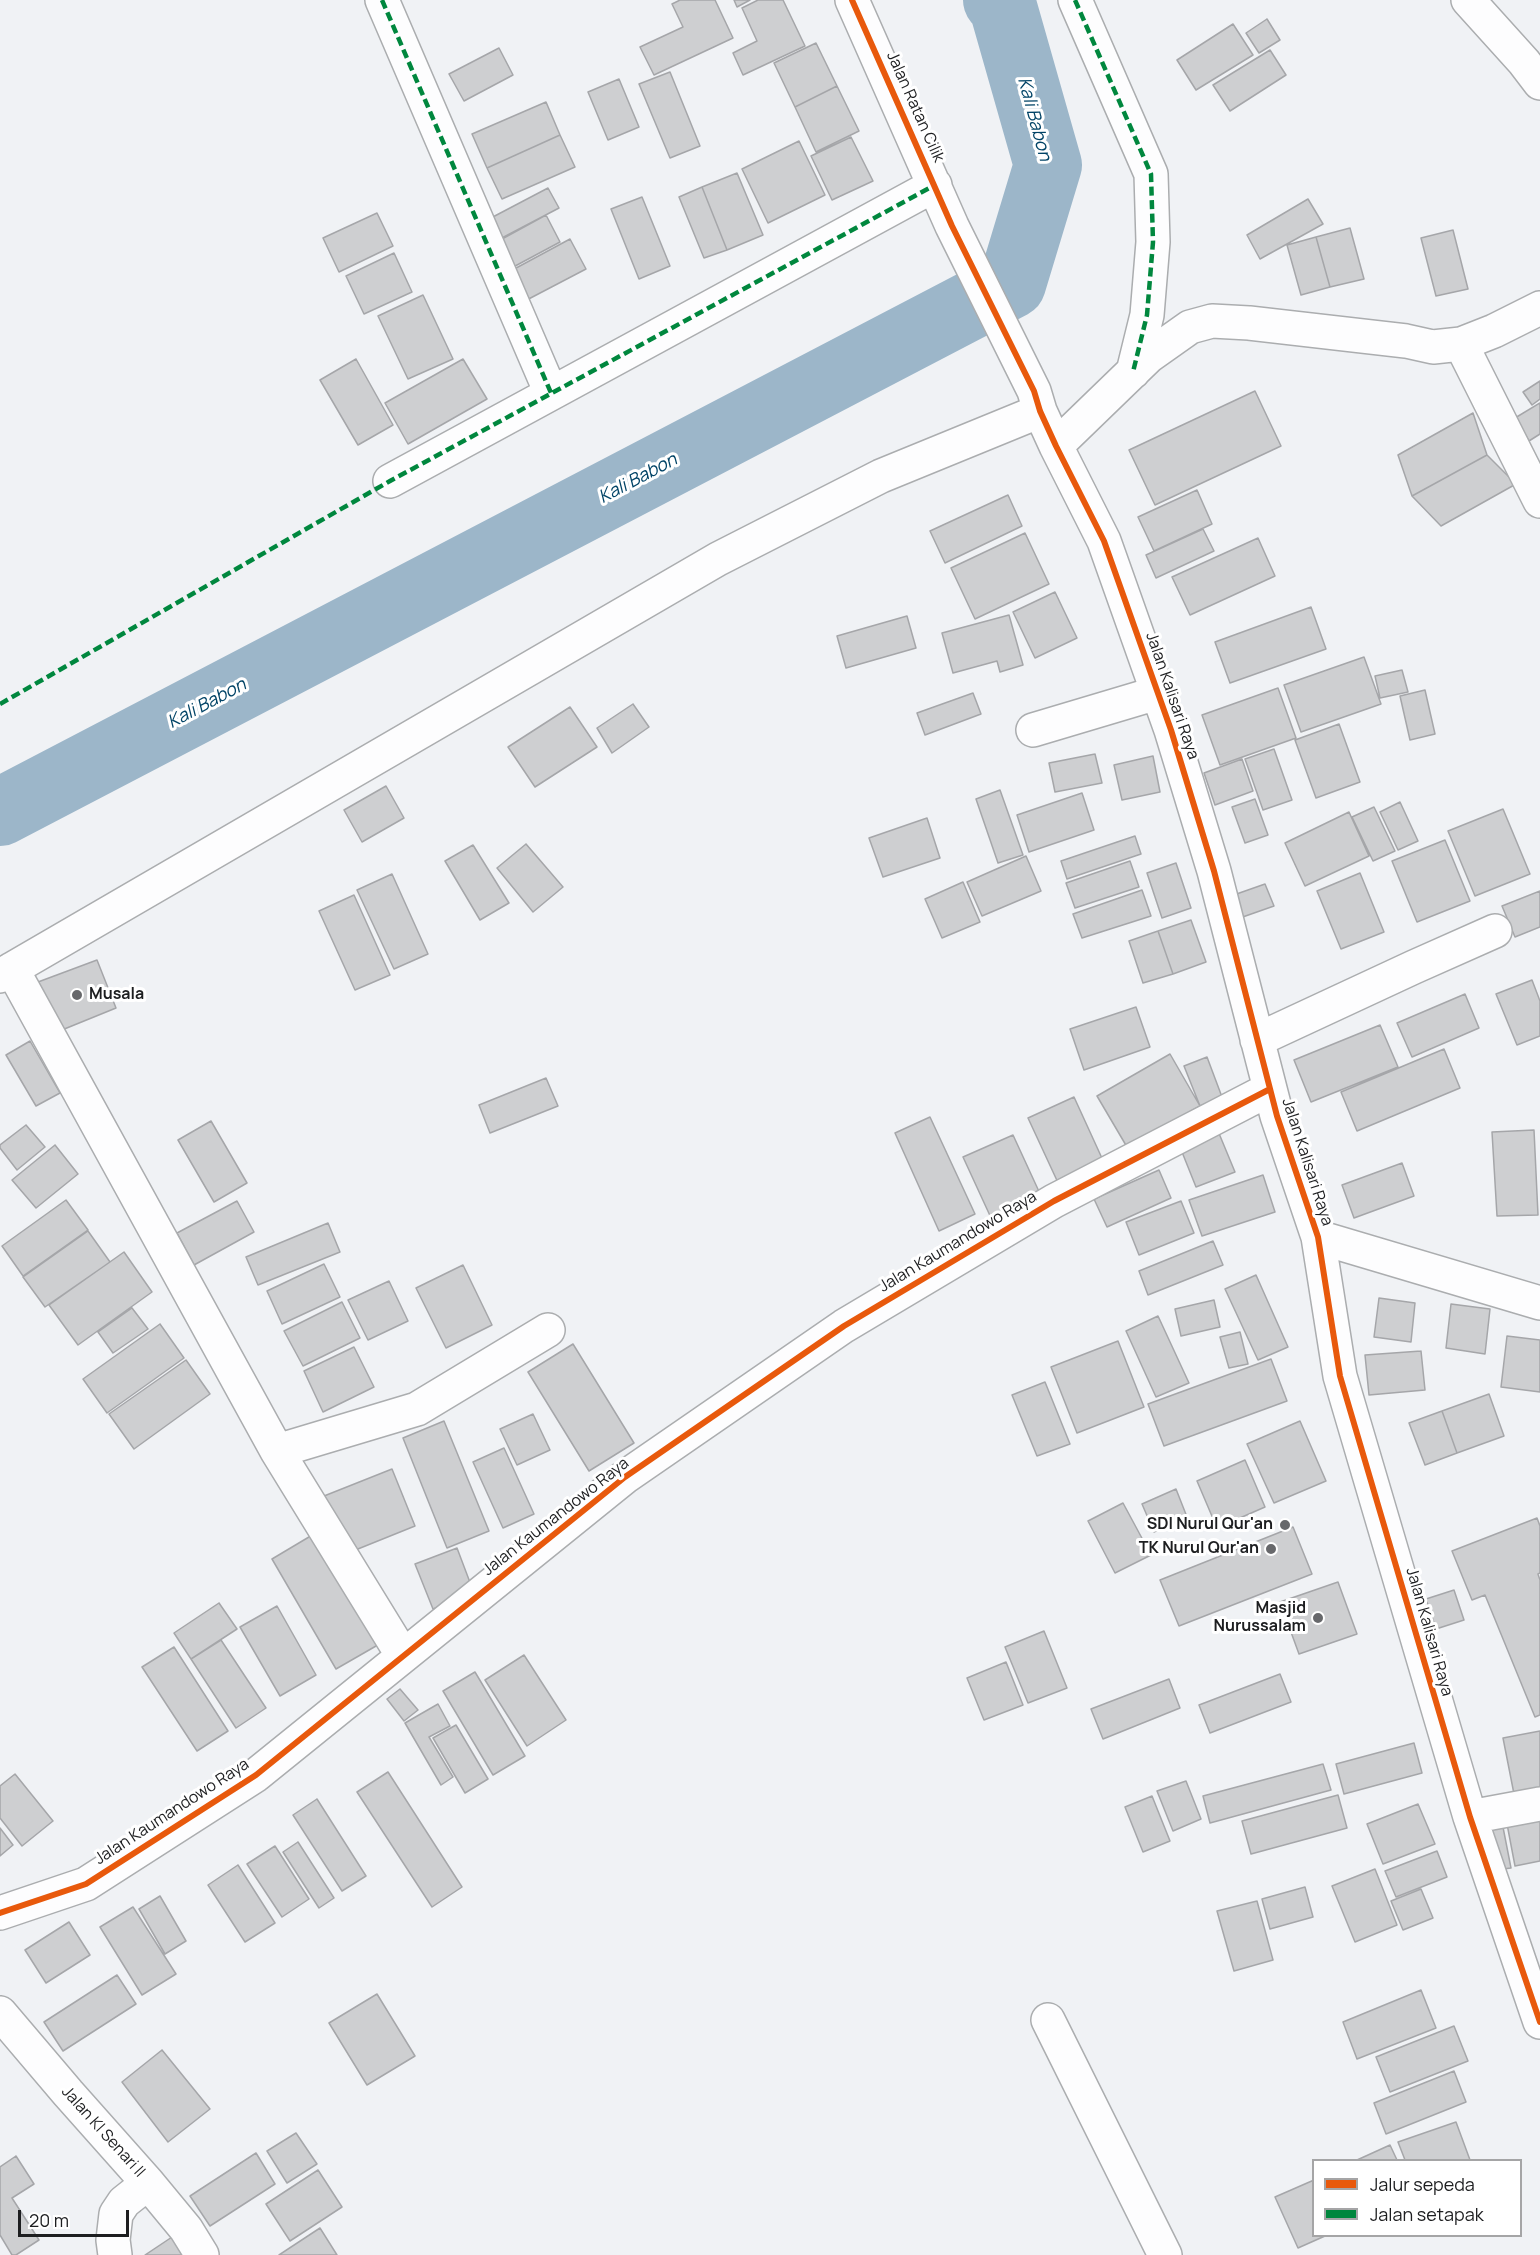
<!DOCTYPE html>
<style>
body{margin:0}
#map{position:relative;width:1540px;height:2255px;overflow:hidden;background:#f0f2f5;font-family:Manrope,sans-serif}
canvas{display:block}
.legend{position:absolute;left:1312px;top:2159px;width:210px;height:78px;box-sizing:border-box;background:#fff;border:2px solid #a5a5a6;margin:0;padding:8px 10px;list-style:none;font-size:18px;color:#1d1e20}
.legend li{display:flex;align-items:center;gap:12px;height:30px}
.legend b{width:30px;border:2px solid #a5a5a6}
.scale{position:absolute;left:18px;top:2210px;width:111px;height:27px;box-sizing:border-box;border:3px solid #1d1e20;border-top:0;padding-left:8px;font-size:18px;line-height:21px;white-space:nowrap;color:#1d1e20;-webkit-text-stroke:4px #fff;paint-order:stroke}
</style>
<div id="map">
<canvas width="1540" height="2255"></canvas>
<ul class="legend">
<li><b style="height:8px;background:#e8590c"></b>Jalur sepeda</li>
<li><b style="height:8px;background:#00873e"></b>Jalan setapak</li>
</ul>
<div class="scale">20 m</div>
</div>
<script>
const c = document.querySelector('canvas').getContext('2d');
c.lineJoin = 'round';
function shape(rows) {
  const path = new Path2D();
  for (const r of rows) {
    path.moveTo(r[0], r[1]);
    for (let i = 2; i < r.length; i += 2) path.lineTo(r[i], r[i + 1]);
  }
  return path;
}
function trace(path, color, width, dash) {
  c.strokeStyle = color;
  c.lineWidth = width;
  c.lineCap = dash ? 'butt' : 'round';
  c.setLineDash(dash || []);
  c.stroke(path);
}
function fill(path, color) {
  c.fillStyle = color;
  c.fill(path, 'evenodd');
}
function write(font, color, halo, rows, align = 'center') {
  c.font = font + ' Manrope,sans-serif';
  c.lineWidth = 6;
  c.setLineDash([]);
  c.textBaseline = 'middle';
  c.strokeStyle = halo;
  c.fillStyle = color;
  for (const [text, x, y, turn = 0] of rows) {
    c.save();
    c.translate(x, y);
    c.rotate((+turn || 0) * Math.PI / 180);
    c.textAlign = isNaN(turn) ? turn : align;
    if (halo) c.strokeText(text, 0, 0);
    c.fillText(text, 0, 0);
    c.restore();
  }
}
trace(shape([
 [0,812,1012,284,1048,165,1003,7,997,0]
]), '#9cb6c9', 68);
const building = shape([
 [680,0,715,0,733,38,654,75,640,47,683,27,672,4,680,0],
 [734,0,750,0,737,7,734,0],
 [758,0,783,0,805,46,743,75,733,53,757,41,742,8,758,0],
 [1267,19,1280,40,1259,53,1246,33,1267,19],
 [1233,24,1253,55,1196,90,1177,60,1233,24],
 [816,43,837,86,795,107,774,63,816,43],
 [499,48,513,75,464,101,449,74,499,48],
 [1270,50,1286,75,1230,111,1213,85,1270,50],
 [670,72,700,146,670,158,639,84,670,72],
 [619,79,639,127,608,140,588,92,619,79],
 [837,86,859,131,816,152,795,107,837,86],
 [546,102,560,135,487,168,472,134,546,102],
 [560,135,575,167,502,199,487,168,560,135],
 [851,137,873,181,832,200,811,156,851,137],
 [799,141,825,195,768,223,742,169,799,141],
 [737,173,763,235,727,250,702,187,737,173],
 [702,187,727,250,704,258,679,197,702,187],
 [548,188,559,208,500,239,489,219,548,188],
 [642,197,670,266,639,279,611,209,642,197],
 [1308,199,1323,224,1260,259,1247,235,1308,199],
 [377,213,393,246,339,272,323,238,377,213],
 [546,215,560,242,504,272,491,245,546,215],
 [1350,228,1364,279,1330,287,1316,237,1350,228],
 [1453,230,1468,289,1436,296,1421,238,1453,230],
 [1316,237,1330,287,1301,295,1287,245,1316,237],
 [570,239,586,269,521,303,505,274,570,239],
 [394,253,412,292,364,314,346,276,394,253],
 [423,295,453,359,408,379,378,316,423,295],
 [356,359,393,425,358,445,320,380,356,359],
 [463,359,487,399,408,444,385,403,463,359],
 [1540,381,1540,399,1532,405,1523,392,1540,381],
 [1255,391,1281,446,1155,505,1129,450,1255,391],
 [1540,403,1540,434,1529,441,1515,418,1540,403],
 [1473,413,1487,455,1412,496,1398,455,1473,413],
 [1487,455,1516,484,1441,526,1412,496,1487,455],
 [1197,490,1212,524,1154,551,1138,517,1197,490],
 [1008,495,1022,526,945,563,930,531,1008,495],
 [1203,529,1214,551,1156,578,1146,555,1203,529],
 [1025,533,1049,584,975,619,951,568,1025,533],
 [1258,538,1275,576,1190,615,1172,577,1258,538],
 [1055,592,1077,638,1035,658,1013,612,1055,592],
 [1311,607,1326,649,1230,683,1215,642,1311,607],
 [1009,615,1023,665,1000,672,997,661,953,673,942,633,1009,615],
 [907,616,916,648,846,668,837,636,907,616],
 [1364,657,1381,704,1301,732,1284,685,1364,657],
 [1402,670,1408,692,1380,698,1375,676,1402,670],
 [1278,688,1296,738,1220,765,1202,715,1278,688],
 [1425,690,1435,734,1410,740,1400,696,1425,690],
 [973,693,981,714,925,735,917,713,973,693],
 [633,704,649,727,612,753,597,728,633,704],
 [570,707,597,747,535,787,508,747,570,707],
 [1339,724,1360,782,1316,798,1295,740,1339,724],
 [1274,749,1292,800,1263,810,1245,759,1274,749],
 [1095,754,1102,783,1055,792,1049,763,1095,754],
 [1153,756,1160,792,1122,800,1114,765,1153,756],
 [1242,759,1253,791,1215,805,1204,773,1242,759],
 [386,786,404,818,362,842,344,810,386,786],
 [1000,790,1023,855,998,863,976,799,1000,790],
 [1082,793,1094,830,1029,852,1017,815,1082,793],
 [1255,799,1268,835,1245,843,1232,807,1255,799],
 [1400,802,1418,841,1398,850,1380,812,1400,802],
 [1374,807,1395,851,1373,861,1352,817,1374,807],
 [1503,809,1530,874,1475,896,1448,831,1503,809],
 [1349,812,1369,856,1305,886,1285,843,1349,812],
 [927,818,940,858,883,877,869,838,927,818],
 [1135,836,1141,854,1067,879,1061,861,1135,836],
 [1445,840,1470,901,1417,922,1392,861,1445,840],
 [526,844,563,887,533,912,497,868,526,844],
 [473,845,509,903,480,920,445,861,473,845],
 [1026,856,1041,891,982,916,967,882,1026,856],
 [1130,861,1139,887,1075,908,1066,883,1130,861],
 [1176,863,1191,908,1162,918,1147,873,1176,863],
 [1360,873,1384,932,1341,949,1317,891,1360,873],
 [392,874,428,954,394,969,357,890,392,874],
 [963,882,980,922,942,938,925,899,963,882],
 [1265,884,1274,906,1237,919,1228,897,1265,884],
 [1142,890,1151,916,1082,938,1073,914,1142,890],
 [1540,891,1540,927,1515,937,1502,906,1540,891],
 [354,895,390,975,355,990,319,911,354,895],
 [1191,920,1206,962,1173,974,1158,931,1191,920],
 [1158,931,1173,974,1143,983,1129,941,1158,931],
 [97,960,116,1008,57,1032,38,982,97,960],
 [1532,980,1540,1001,1540,1036,1517,1045,1496,994,1532,980],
 [1465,994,1479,1028,1412,1057,1397,1023,1465,994],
 [1136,1007,1150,1047,1084,1070,1070,1029,1136,1007],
 [1380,1025,1398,1067,1311,1102,1294,1060,1380,1025],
 [30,1041,60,1093,36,1106,6,1055,30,1041],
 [1444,1049,1460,1088,1357,1131,1341,1092,1444,1049],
 [1170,1054,1200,1106,1127,1147,1097,1096,1170,1054],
 [1207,1057,1222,1097,1200,1106,1184,1066,1207,1057],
 [546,1078,558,1106,490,1133,479,1105,546,1078],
 [1074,1097,1106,1167,1060,1187,1028,1118,1074,1097],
 [930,1117,975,1214,939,1231,895,1133,930,1117],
 [211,1121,247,1183,214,1202,178,1140,211,1121],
 [26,1125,45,1147,17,1170,0,1148,0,1145,26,1125],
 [1534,1130,1538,1215,1497,1216,1492,1132,1534,1130],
 [1218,1131,1235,1172,1196,1187,1180,1147,1218,1131],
 [1013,1135,1042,1198,992,1220,963,1157,1013,1135],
 [55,1145,78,1174,36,1208,12,1180,55,1145],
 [1402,1163,1414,1196,1354,1218,1342,1185,1402,1163],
 [1159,1170,1171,1198,1107,1227,1094,1199,1159,1170],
 [1263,1175,1275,1212,1202,1236,1189,1200,1263,1175],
 [66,1200,88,1230,23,1276,2,1246,66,1200],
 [237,1201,254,1232,194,1265,177,1233,237,1201],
 [1181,1201,1194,1233,1139,1255,1126,1222,1181,1201],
 [328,1223,340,1252,258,1285,246,1257,328,1223],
 [88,1231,110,1262,45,1307,23,1277,88,1231],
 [1213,1241,1223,1265,1148,1295,1139,1271,1213,1241],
 [124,1252,152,1292,78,1345,49,1305,124,1252],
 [324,1264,340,1297,282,1324,267,1291,324,1264],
 [463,1265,492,1325,446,1348,416,1288,463,1265],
 [1256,1275,1288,1347,1258,1360,1225,1289,1256,1275],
 [389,1281,408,1321,368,1340,348,1300,389,1281],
 [1379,1298,1415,1303,1411,1342,1374,1337,1379,1298],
 [1214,1300,1220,1327,1181,1336,1175,1309,1214,1300],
 [342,1302,360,1338,303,1366,284,1331,342,1302],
 [1451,1304,1490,1309,1485,1354,1446,1348,1451,1304],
 [132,1308,148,1329,113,1353,98,1332,132,1308],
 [1158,1316,1189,1383,1156,1397,1126,1331,1158,1316],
 [160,1324,184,1358,107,1413,83,1379,160,1324],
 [1240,1332,1248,1364,1229,1368,1220,1337,1240,1332],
 [1507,1336,1540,1340,1540,1392,1501,1387,1507,1336],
 [1118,1341,1144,1407,1077,1433,1051,1367,1118,1341],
 [573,1344,634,1443,589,1471,528,1372,573,1344],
 [354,1347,374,1387,323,1412,304,1371,354,1347],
 [1421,1351,1425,1390,1369,1395,1365,1355,1421,1351],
 [1271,1359,1287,1401,1164,1446,1148,1404,1271,1359],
 [186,1360,210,1394,134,1449,109,1414,186,1360],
 [1045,1382,1070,1444,1037,1456,1012,1395,1045,1382],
 [1489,1394,1504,1436,1457,1453,1442,1411,1489,1394],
 [1442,1411,1457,1453,1425,1465,1409,1423,1442,1411],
 [533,1414,550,1450,517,1465,500,1429,533,1414],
 [444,1421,489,1531,447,1548,403,1438,444,1421],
 [1300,1421,1326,1481,1274,1503,1247,1444,1300,1421],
 [504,1448,534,1514,503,1528,473,1462,504,1448],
 [1245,1460,1265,1507,1217,1528,1197,1481,1245,1460],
 [392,1469,415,1526,343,1555,319,1498,392,1469],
 [1176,1489,1187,1517,1154,1532,1142,1504,1176,1489],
 [1123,1503,1151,1555,1115,1573,1088,1521,1123,1503],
 [1537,1518,1540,1526,1540,1573,1538,1574,1540,1580,1540,1715,1535,1717,1485,1595,1472,1600,1452,1551,1537,1518],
 [1293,1527,1312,1574,1179,1626,1160,1580,1293,1527],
 [319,1531,383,1642,336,1669,272,1559,319,1531],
 [457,1548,474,1593,433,1609,415,1564,457,1548],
 [1338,1582,1357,1634,1299,1654,1280,1602,1338,1582],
 [1454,1590,1464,1620,1436,1629,1426,1599,1454,1590],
 [219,1603,237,1629,191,1659,174,1633,219,1603],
 [277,1606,316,1675,280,1696,240,1627,277,1606],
 [1044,1631,1067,1688,1028,1703,1005,1647,1044,1631],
 [221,1640,266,1708,236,1728,191,1659,221,1640],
 [174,1647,228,1731,197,1751,142,1667,174,1647],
 [524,1655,566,1720,527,1746,485,1680,524,1655],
 [1006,1662,1023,1705,984,1720,967,1678,1006,1662],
 [475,1672,525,1756,493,1775,443,1691,475,1672],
 [1280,1674,1291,1702,1210,1733,1199,1705,1280,1674],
 [1169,1679,1180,1708,1103,1739,1091,1709,1169,1679],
 [400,1689,418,1710,404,1721,387,1699,400,1689],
 [438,1704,450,1726,429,1737,453,1777,441,1785,405,1723,438,1704],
 [456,1725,488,1779,465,1793,433,1738,456,1725],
 [1540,1731,1540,1789,1514,1794,1503,1738,1540,1731],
 [1414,1743,1422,1773,1344,1794,1336,1764,1414,1743],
 [1323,1764,1331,1790,1210,1823,1203,1796,1323,1764],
 [388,1772,462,1887,432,1907,357,1792,388,1772],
 [15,1774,53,1821,22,1846,0,1818,0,1786,15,1774],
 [1186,1781,1201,1819,1173,1831,1157,1791,1186,1781],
 [1338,1795,1347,1828,1251,1854,1242,1821,1338,1795],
 [1152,1796,1170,1841,1143,1852,1125,1807,1152,1796],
 [317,1799,366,1876,342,1891,293,1815,317,1799],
 [1418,1804,1435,1844,1383,1864,1367,1824,1418,1804],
 [1540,1817,1540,1861,1515,1866,1507,1824,1540,1817],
 [1502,1822,1511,1868,1495,1870,1486,1824,1502,1822],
 [0,1828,13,1845,0,1856,0,1828],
 [298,1842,334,1898,319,1908,283,1852,298,1842],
 [275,1846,309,1899,282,1917,247,1864,275,1846],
 [1437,1851,1447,1877,1396,1897,1385,1871,1437,1851],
 [238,1865,275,1923,245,1942,208,1885,238,1865],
 [1375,1869,1397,1925,1355,1942,1332,1886,1375,1869],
 [1305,1887,1313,1917,1270,1929,1262,1899,1305,1887],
 [1421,1889,1433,1918,1403,1930,1391,1901,1421,1889],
 [160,1896,186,1941,165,1954,139,1909,160,1896],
 [1257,1901,1273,1960,1234,1971,1217,1911,1257,1901],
 [133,1907,176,1974,142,1995,100,1927,133,1907],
 [69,1922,90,1955,46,1983,25,1950,69,1922],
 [117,1975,136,2004,63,2051,44,2022,117,1975],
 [1421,1990,1436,2028,1357,2059,1343,2022,1421,1990],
 [377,1994,415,2056,367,2085,329,2023,377,1994],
 [1454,2026,1468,2061,1390,2092,1376,2057,1454,2026],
 [162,2050,210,2109,168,2142,122,2082,162,2050],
 [1454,2071,1466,2102,1386,2134,1374,2103,1454,2071],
 [1456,2122,1470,2160,1405,2160,1398,2142,1456,2122],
 [296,2133,317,2164,287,2183,267,2151,296,2133],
 [1390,2145,1397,2160,1357,2160,1390,2145],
 [256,2153,275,2184,210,2226,190,2196,256,2153],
 [16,2156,34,2184,12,2198,39,2240,16,2255,12,2255,0,2235,0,2167,16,2156],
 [318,2170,342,2207,290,2241,266,2204,318,2170],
 [1314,2180,1314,2236,1325,2236,1298,2248,1275,2197,1314,2180],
 [320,2228,337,2255,279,2255,320,2228],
 [181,2231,196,2255,145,2255,181,2231]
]);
fill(building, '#cecfd1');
trace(building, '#a5a6a9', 1.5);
const minor = shape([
 [382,0,551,393],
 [852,0,952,226,1034,391,1040,411,1056,446,1104,541,1171,730,1214,871,1277,1116,1318,1237,1340,1376,1470,1817,1540,2022],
 [1075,0,1151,174,1153,242,1147,315,1133,372],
 [1468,0,1524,62,1540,83],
 [1461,344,1540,501],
 [1056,446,1149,356,1190,327,1212,321,1249,323,1406,341,1433,347,1461,344,1494,331,1540,308],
 [390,481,935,185],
 [1033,730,1157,693],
 [12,969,277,1451,403,1656],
 [0,976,718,559,881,476,1040,411],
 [1257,1040,1414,967,1495,931],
 [1318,1237,1540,1303],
 [277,1451,417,1409,548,1330],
 [1470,1817,1540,1804],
 [0,1913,86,1884,256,1775,625,1477,844,1326,1054,1201,1270,1089],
 [0,2013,68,2093,148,2183,186,2229,202,2255],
 [1048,2020,1165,2255],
 [115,2255,113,2240,116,2214,124,2202,148,2183]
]);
trace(minor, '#abadaf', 36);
trace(minor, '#fdfdfe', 33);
trace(shape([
 [382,0,551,393],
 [1075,0,1151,174,1153,242,1147,315,1133,372],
 [0,704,390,481,935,185]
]), '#00873e', 4.5, [9, 4.5]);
trace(shape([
 [852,0,952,226,1034,391,1040,411,1056,446,1104,541,1171,730,1214,871,1277,1116,1318,1237,1340,1376,1470,1817,1540,2022],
 [0,1913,86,1884,256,1775,625,1477,844,1326,1054,1201,1270,1089]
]), '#e8590c', 6);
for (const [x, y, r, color] of [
 [77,995,6,"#67686b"],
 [1285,1525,6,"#67686b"],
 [1271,1549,6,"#67686b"],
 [1318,1618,6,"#67686b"]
]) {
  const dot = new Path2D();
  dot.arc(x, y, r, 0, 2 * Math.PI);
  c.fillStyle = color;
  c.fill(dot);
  trace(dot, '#fff', 2);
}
write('16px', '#1d1e20', '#fff', [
 ["Jalan Ratan Cilik",915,107,66],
 ["Jalan Kalisari Raya",1172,696,71],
 ["Jalan Kalisari Raya",1307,1162,72],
 ["Jalan Kaumandowo Raya",958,1242,-31],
 ["Jalan Kaumandowo Raya",556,1517,-38],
 ["Jalan Kalisari Raya",1429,1632,74],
 ["Jalan Kaumandowo Raya",172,1812,-33],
 ["Jalan KI Senari II",103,2132,48]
]);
write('bold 16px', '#1d1e20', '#fff', [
 ["Musala",89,995,"left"],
 ["SDI Nurul Qur'an",1273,1525],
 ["TK Nurul Qur'an",1259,1549],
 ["Masjid",1306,1609],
 ["Nurussalam",1306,1627]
], 'right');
write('italic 18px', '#004366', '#fff', [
 ["Kali Babon",1034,119,75],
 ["Kali Babon",638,479,-28],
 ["Kali Babon",207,704,-28]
]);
</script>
